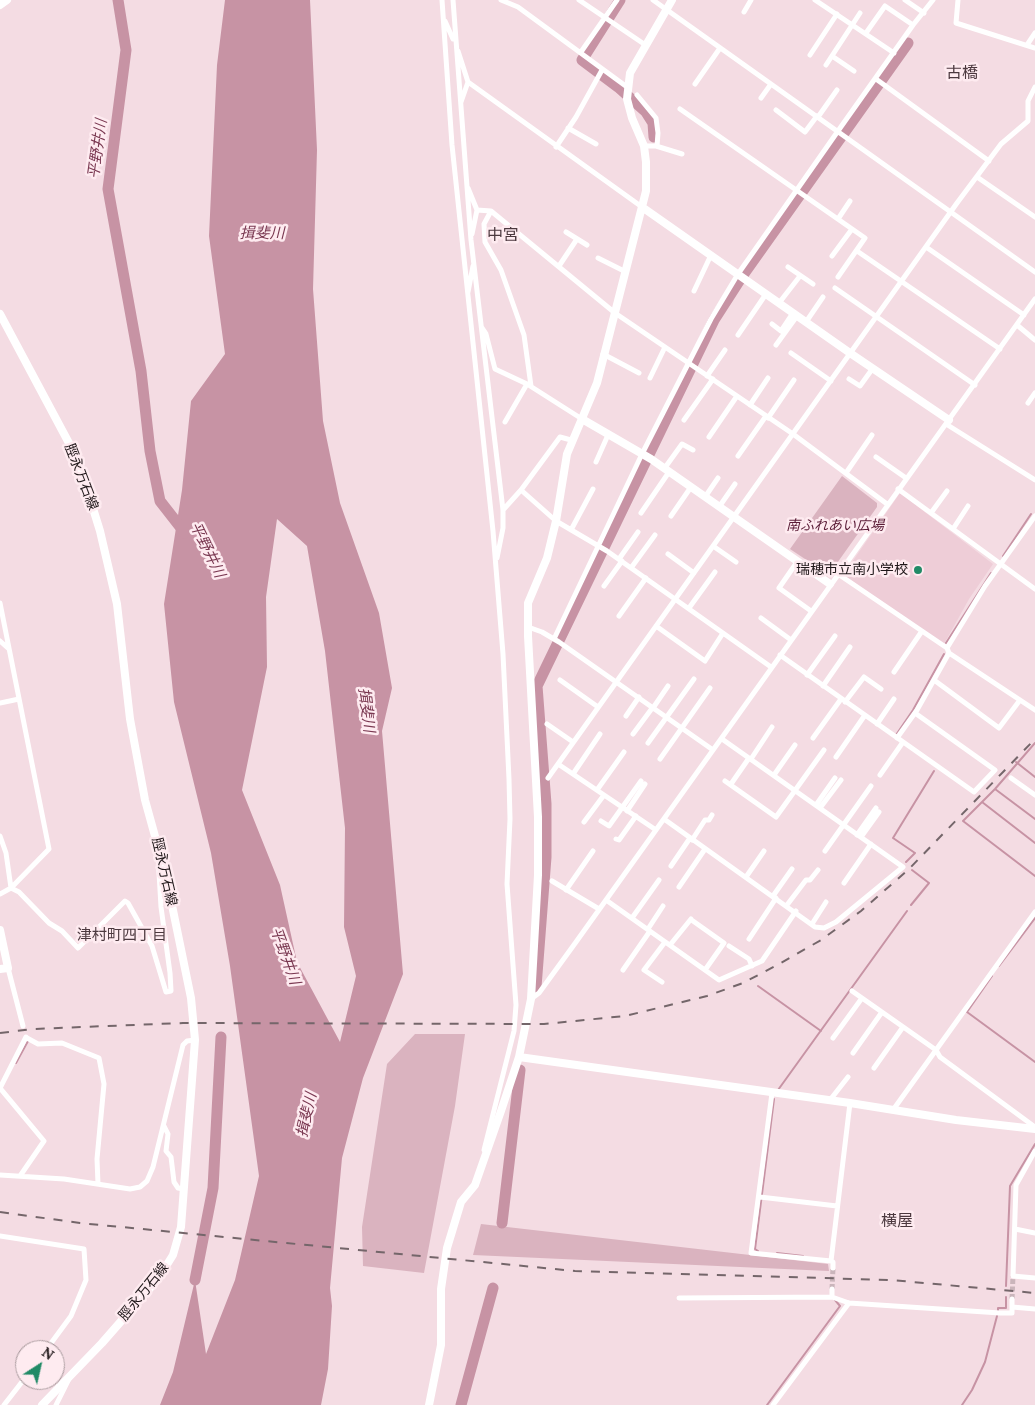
<!DOCTYPE html>
<meta charset="utf-8">
<style>
body{margin:0}
#map{position:relative;width:1035px;height:1405px;overflow:hidden;background:#f4dce3;font-family:Lora,serif}
canvas{display:block}
.north{position:absolute;left:15px;top:1340px;width:50px;height:50px;box-sizing:border-box;background:#feebf0;border:1px solid #a5979a;border-radius:50%;rotate:35deg;font-size:14px;font-weight:700;line-height:20px;text-align:center;color:#20181a}
.north::after{content:'';display:block;margin:auto;width:18px;height:22px;background:#218a66;clip-path:polygon(50% 0,100% 100%,50% 72%,0 100%)}
</style>
<div id="map">
<canvas width="1035" height="1405"></canvas>
<div class="north">N</div>
</div>
<script>
const c = document.querySelector('canvas').getContext('2d');
c.lineJoin = 'round';
function fill(path, color) {
  c.fillStyle = color;
  c.fill(path, 'evenodd');
}
function shape(rows) {
  const path = new Path2D();
  for (const r of rows) {
    path.moveTo(r[0], r[1]);
    for (let i = 2; i < r.length; i += 2) path.lineTo(r[i], r[i + 1]);
  }
  return path;
}
function trace(path, color, width, dash) {
  c.strokeStyle = color;
  c.lineWidth = width;
  c.lineCap = dash ? 'butt' : 'round';
  c.setLineDash(dash || []);
  c.stroke(path);
}
function write(font, color, halo, rows, align = 'center') {
  c.font = font + ' Lora,"Noto Sans JP",serif';
  c.lineWidth = 5;
  c.setLineDash([]);
  c.textBaseline = 'middle';
  c.strokeStyle = halo;
  c.fillStyle = color;
  for (const [text, x, y, turn = 0] of rows) {
    c.save();
    c.translate(x, y);
    c.rotate((+turn || 0) * Math.PI / 180);
    c.textAlign = isNaN(turn) ? turn : align;
    if (halo) c.strokeText(text, 0, 0);
    c.fillText(text, 0, 0);
    c.restore();
  }
}
fill(shape([
 [900,493,993,564,969,599,944,644,843,575]
]), '#eecdd7');
fill(shape([
 [842,476,877,503,877,507,830,573,826,573,790,549],
 [415,1034,465,1034,455,1106,424,1273,363,1266,362,1227,387,1064],
 [481,1224,828,1264,829,1271,473,1255]
]), '#dab3bf');
fill(shape([
 [225,0,310,0,317,150,313,289,323,421,340,503,379,613,392,688,382,731,403,974,363,1078,342,1158,330,1288,332,1306,328,1369,321,1405,160,1405,173,1372,195,1280,206,1354,235,1280,259,1176,230,966,211,853,174,702,164,604,182,490,191,401,225,354,209,236,217,65],
 [277,519,307,546,325,651,345,828,344,927,356,976,340,1042,297,962,280,885,242,790,267,667,266,597]
]), '#c793a4');
trace(shape([
 [1003,556,1031,514],
 [946,643,991,573],
 [896,735,913,710,944,654],
 [1035,743,995,789,963,821,1035,876],
 [1016,762,1035,777],
 [995,789,1035,819],
 [982,802,1035,843],
 [906,862,915,853,893,838,934,771],
 [911,905,929,883,912,870],
 [999,966,1035,918],
 [992,976,967,1012,1035,1062],
 [758,986,821,1031],
 [16,1063,28,1041],
 [778,1090,907,911],
 [758,1251,755,1249,774,1099],
 [777,1253,803,1256],
 [1006,1286,1010,1186,1035,1144],
 [998,1311,998,1308,1006,1308,1006,1297],
 [767,1405,840,1306,835,1300],
 [962,1405,972,1390,985,1362,997,1316]
]), '#c793a4', 2);
trace(shape([
 [118,0,126,50,108,189,141,371,150,451,160,501,185,533],
 [620,0,582,60,618,87,646,112,653,123,654,137],
 [536,987,546,857,546,804,537,686,714,320,743,275,908,43],
 [502,1223,520,1070],
 [195,1280,213,1188,221,1037],
 [461,1405,493,1288]
]), '#c793a4', 11);
trace(shape([
 [832,1289,833,1268],
 [1012,1299,1013,1276]
]), '#cab5bb', 5, [5, 2.5]);
trace(shape([
 [442,0,452,145,493,531,503,654,509,779,510,819,507,884,516,1005,514,1031,484,1150],
 [453,0,471,240,503,510,503,528,497,558],
 [501,0,518,7,627,87],
 [579,0,644,44],
 [653,0,1035,272],
 [815,0,894,53],
 [905,0,924,13],
 [958,0,956,23,1035,48],
 [744,12,751,0],
 [445,21,453,39],
 [866,33,885,6,913,25],
 [1027,45,1035,33],
 [458,51,468,82,642,207],
 [581,52,617,0],
 [810,55,837,14],
 [832,56,854,71],
 [826,65,860,13],
 [876,79,989,161],
 [695,84,720,48],
 [637,95,656,118,658,133,657,146],
 [761,98,771,84],
 [461,102,468,82],
 [680,109,865,238,838,277],
 [776,110,805,132,817,116],
 [818,117,837,90],
 [568,128,596,144],
 [644,146,656,146,682,154],
 [556,147,576,117,602,70],
 [977,177,1035,217],
 [468,188,477,210,491,211,615,313,793,434,887,504],
 [491,211,484,224,485,242,501,270,524,335,531,386],
 [838,219,850,201],
 [566,232,587,245],
 [472,234,477,210],
 [926,247,1024,315],
 [857,251,1000,349],
 [832,256,852,229],
 [598,258,626,272],
 [559,266,577,239],
 [788,267,813,284],
 [835,288,975,385],
 [694,291,711,255],
 [468,292,473,266],
 [779,303,800,276],
 [806,322,823,297],
 [772,324,781,331,793,313],
 [1017,325,1035,340],
 [482,328,486,334,495,369,527,384,582,419],
 [738,335,766,294],
 [776,345,797,316],
 [791,353,831,381],
 [603,354,639,373],
 [707,376,725,350],
 [650,378,665,347],
 [849,379,860,386,873,368],
 [1028,403,1035,393],
 [750,405,768,378],
 [768,418,794,380],
 [684,420,713,379],
 [505,422,527,384],
 [946,424,1035,480],
 [709,437,737,396],
 [738,456,766,416],
 [876,457,906,478],
 [596,462,608,435],
 [664,469,682,444,693,450],
 [846,473,872,435],
 [898,489,1035,589],
 [521,490,556,521,607,551,771,667],
 [705,497,718,478],
 [719,507,735,484],
 [503,510,521,490,560,437,571,440],
 [641,513,669,472],
 [931,513,947,491],
 [671,516,691,487],
 [953,529,968,506],
 [571,530,593,489],
 [713,546,736,562],
 [668,554,694,573],
 [619,559,638,532],
 [797,562,779,588,811,611],
 [631,568,655,535],
 [838,574,947,648,949,653,1035,710],
 [604,586,622,561],
 [0,603,49,849,11,888,0,894],
 [689,608,715,572],
 [619,616,646,578],
 [761,618,791,640],
 [656,626,705,661,723,633],
 [528,627,542,632,559,642,713,750],
 [554,639,642,454,711,319,738,274,838,131,913,25,933,0],
 [0,641,9,649],
 [947,648,985,586,1035,516],
 [780,655,974,792,995,770,915,713],
 [894,672,922,631],
 [807,675,835,636],
 [560,680,598,707],
 [934,680,999,728,1020,700],
 [823,686,850,647],
 [845,702,864,677,881,689],
 [0,703,19,699],
 [653,708,668,686],
 [626,716,639,697],
 [547,724,573,742],
 [877,724,894,699],
 [633,734,653,707],
 [813,738,841,699],
 [897,738,917,710,949,653],
 [648,743,694,679],
 [836,757,865,715],
 [660,759,710,688],
 [751,759,772,727],
 [558,764,656,830],
 [573,774,600,734],
 [774,775,795,745],
 [880,775,903,742],
 [548,778,957,203,1001,144,1028,121,1028,101,1035,87],
 [1011,778,1035,795],
 [725,781,776,817,824,750],
 [731,784,749,758],
 [597,790,624,752],
 [816,805,835,778],
 [820,808,841,780],
 [627,811,645,784],
 [664,819,815,927,824,928,836,922,903,867,722,739],
 [601,821,609,826,641,781],
 [584,822,604,795],
 [857,835,876,808],
 [0,836,6,853,11,888,19,892,49,923,62,931,78,948,125,901,128,903,152,946,166,992,171,991,170,973,161,907,158,855],
 [861,837,879,812],
 [616,839,619,840,636,816],
 [692,840,705,820,709,820,712,815],
 [825,851,871,786],
 [671,866,690,838],
 [746,877,764,851],
 [552,881,599,909],
 [844,883,871,844],
 [679,887,705,849],
 [566,890,593,851],
 [773,896,792,869],
 [606,900,719,980,762,961,796,911],
 [787,905,806,880,810,880,818,870],
 [632,918,659,880],
 [693,921,724,943,705,970],
 [812,924,826,902],
 [648,929,663,906],
 [749,939,776,898],
 [670,945,691,919],
 [729,946,749,959,752,966],
 [8,968,23,1026],
 [623,970,650,931],
 [662,982,644,970,665,942],
 [852,991,936,1050,940,1057,1035,1127],
 [531,999,539,993,576,942,1035,299],
 [27,1038,38,1044,62,1043,99,1058,104,1084,97,1159,98,1184],
 [833,1038,862,998],
 [853,1053,882,1012],
 [874,1068,903,1027],
 [772,1093,751,1253,831,1261],
 [830,1100,848,1077],
 [893,1110,1035,912],
 [164,1126,168,1134,166,1151,171,1157,174,1182,178,1188,184,1189],
 [1035,1151,1016,1185,1013,1276,1035,1278],
 [0,1175,64,1179,130,1189,140,1187,147,1181,153,1167,183,1045,187,1041,195,1040],
 [20,1176,44,1141,0,1088,26,1037],
 [760,1197,837,1206],
 [1015,1229,1035,1233],
 [0,1236,84,1249,86,1280,71,1316,46,1350],
 [833,1268,833,1262,831,1261,850,1103],
 [832,1289,832,1297,849,1303,1000,1313,1012,1313,1012,1299],
 [679,1298,832,1297],
 [1012,1307,1035,1309],
 [4,1405,25,1378],
 [56,1405,69,1379],
 [773,1405,849,1303]
]), '#fff', 5);
trace(shape([
 [0,5,7,0],
 [642,207,850,353,949,420],
 [0,314,78,460,100,531,117,604,130,719,145,800,166,876,191,998,195,1040,181,1227,173,1255,158,1279,102,1343,42,1405],
 [582,419,651,459,830,584],
 [0,930,8,968,0,969],
 [519,1057,850,1103,956,1120,1035,1129],
 [429,1405,441,1345,441,1289,447,1248,461,1202,475,1185,501,1111,519,1057,531,999,538,875,538,817,528,636,528,603,547,558,556,521,567,454,597,383,646,191,646,162,644,146,632,118,627,99,630,73,672,0]
]), '#fff', 8);
trace(shape([
 [0,1033,33,1029,183,1023,544,1024,625,1016,707,996,743,983,781,963,821,940,861,911,908,870,1035,739],
 [0,1212,80,1223,575,1271,891,1280,1035,1293]
]), '#74666a', 2, [9, 9]);
for (const [x, y, r, color] of [
 [918,570,5,"#218a66"]
]) {
  const dot = new Path2D();
  dot.arc(x, y, r, 0, 2 * Math.PI);
  c.fillStyle = color;
  c.fill(dot);
  trace(dot, '#feebf0', 2);
}
write('14px', '#20181a', '#feebf0', [
 ["脛永万石線",81,477,69],
 ["脛永万石線",164,872,77],
 ["脛永万石線",144,1292,-51]
]);
write('italic 14px', '#5b1c37', '#feebf0', [
 ["南ふれあい広場",835,526]
]);
write('14px', '#20181a', '#feebf0', [
 ["瑞穂市立南小学校",908,570]
], 'right');
write('italic 15px', '#7a3851', '#feebf0', [
 ["平野井川",98,149,-82],
 ["揖斐川",262,234],
 ["平野井川",207,550,64],
 ["揖斐川",366,710,83],
 ["平野井川",285,956,70],
 ["揖斐川",307,1115,-77]
]);
write('15px', '#4c393f', '#feebf0', [
 ["津村町四丁目",122,936]
]);
write('16px', '#4c393f', '#feebf0', [
 ["古橋",962,73],
 ["中宮",503,235],
 ["横屋",897,1221]
]);
</script>
